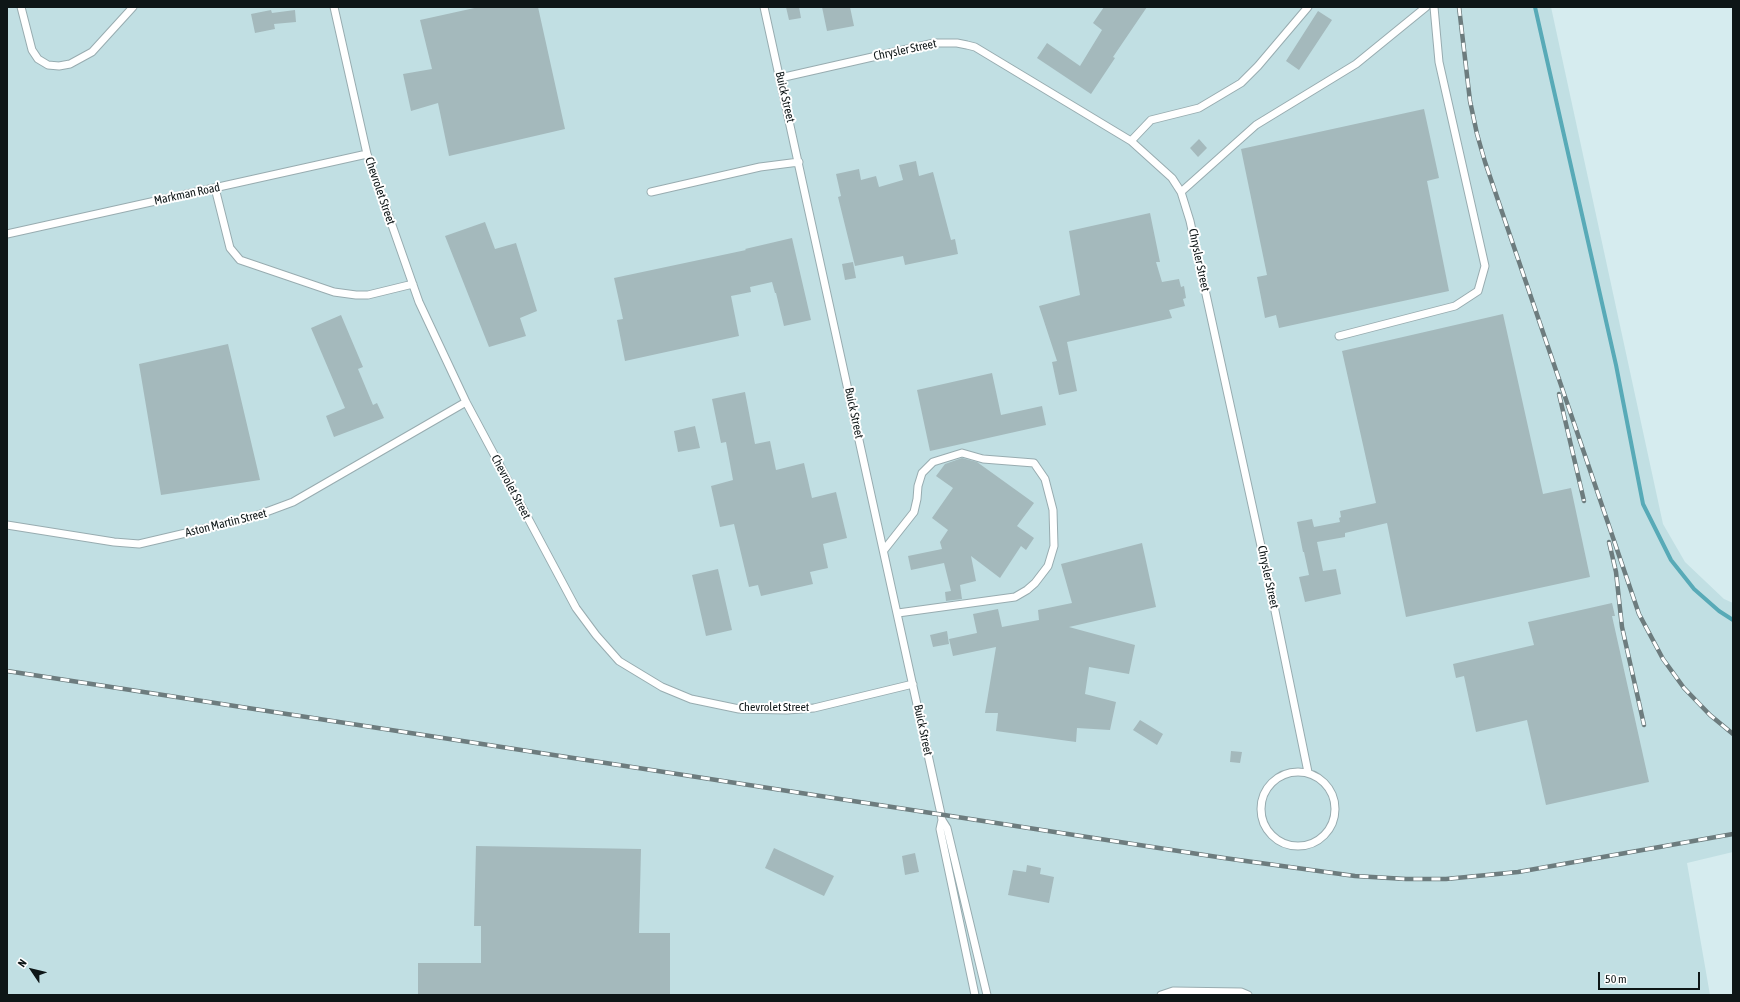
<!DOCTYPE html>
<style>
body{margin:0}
#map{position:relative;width:1740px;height:1002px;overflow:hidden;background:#d6ecef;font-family:"Asap Condensed",sans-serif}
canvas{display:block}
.frame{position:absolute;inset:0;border:8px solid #0e1617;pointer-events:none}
.north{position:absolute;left:12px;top:950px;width:40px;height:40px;-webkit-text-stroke:3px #fff;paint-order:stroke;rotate:305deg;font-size:11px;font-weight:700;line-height:16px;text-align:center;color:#0e1617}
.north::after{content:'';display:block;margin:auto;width:14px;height:18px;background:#0e1617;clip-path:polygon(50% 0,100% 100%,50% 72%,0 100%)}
.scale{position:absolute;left:1598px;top:972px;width:102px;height:18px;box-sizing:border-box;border:2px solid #0e1617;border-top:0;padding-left:5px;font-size:12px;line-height:14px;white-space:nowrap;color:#0e1617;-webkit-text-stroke:3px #fff;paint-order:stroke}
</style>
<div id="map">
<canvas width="1740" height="1002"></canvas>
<div class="frame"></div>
<div class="north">N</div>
<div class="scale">50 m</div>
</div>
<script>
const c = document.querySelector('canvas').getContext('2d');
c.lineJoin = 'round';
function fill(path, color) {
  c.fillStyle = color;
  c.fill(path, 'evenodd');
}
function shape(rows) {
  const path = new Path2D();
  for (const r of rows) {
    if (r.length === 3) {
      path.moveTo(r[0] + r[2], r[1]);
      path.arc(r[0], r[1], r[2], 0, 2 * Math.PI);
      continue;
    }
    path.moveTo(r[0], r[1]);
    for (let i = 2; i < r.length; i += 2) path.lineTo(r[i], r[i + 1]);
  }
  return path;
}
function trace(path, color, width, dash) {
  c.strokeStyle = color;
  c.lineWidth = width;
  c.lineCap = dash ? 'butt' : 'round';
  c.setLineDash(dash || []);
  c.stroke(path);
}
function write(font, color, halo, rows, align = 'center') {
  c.font = font + ' "Asap Condensed",sans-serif';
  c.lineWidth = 4;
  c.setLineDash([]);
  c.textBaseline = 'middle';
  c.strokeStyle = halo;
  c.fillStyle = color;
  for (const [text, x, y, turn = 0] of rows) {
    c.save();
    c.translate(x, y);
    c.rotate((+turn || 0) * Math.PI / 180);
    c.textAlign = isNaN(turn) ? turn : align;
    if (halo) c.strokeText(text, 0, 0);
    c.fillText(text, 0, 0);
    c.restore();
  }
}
fill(shape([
 [7,7,1551,7,1663,524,1685,562,1724,599,1733,603,1733,852,1687,863,1710,995,7,995]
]), '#c1dfe3');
trace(shape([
 [1535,7,1616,365,1643,504,1671,560,1694,589,1719,611,1733,620]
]), '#58aab7', 4);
fill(shape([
 [479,7,538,7,565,129,449,156,438,103,411,111,403,74,432,69,420,20],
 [786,7,799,7,801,18,789,20],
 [822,7,850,7,854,26,827,31],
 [1104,7,1147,7,1113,57,1115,58,1091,94,1037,58,1047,43,1080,66,1102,30,1093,23],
 [271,10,272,13,295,10,296,22,274,24,275,29,255,33,251,14],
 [1318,11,1332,20,1299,70,1286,61],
 [1424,109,1439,178,1427,181,1449,291,1279,328,1276,315,1265,318,1257,277,1267,275,1241,149],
 [1199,139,1207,148,1198,157,1190,148],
 [916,161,919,176,933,172,951,240,955,239,958,254,905,265,903,256,855,266,838,197,841,196,836,174,859,169,861,180,876,176,879,187,903,180,899,165],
 [1150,213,1160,262,1156,262,1162,282,1179,279,1181,287,1184,286,1186,298,1183,299,1185,306,1169,310,1172,318,1067,342,1077,391,1059,395,1052,362,1057,361,1039,306,1080,295,1069,231],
 [485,222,495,249,516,243,537,311,520,318,526,336,489,347,445,236],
 [792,238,811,320,784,326,776,293,775,293,772,282,750,287,751,292,731,296,739,336,625,361,617,320,623,319,614,278,746,250,745,249],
 [853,262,856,278,845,280,842,264],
 [1503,314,1543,494,1571,488,1590,577,1406,617,1387,523,1345,533,1345,537,1317,542,1323,571,1336,569,1341,594,1305,602,1299,577,1309,575,1304,552,1303,552,1297,522,1312,519,1314,527,1340,522,1339,518,1341,517,1340,511,1376,503,1342,351],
 [341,315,363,367,358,369,373,405,377,403,384,418,334,437,326,416,345,408,311,328],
 [228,344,260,480,161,495,139,364],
 [992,373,1001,415,1042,406,1046,425,930,451,917,390],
 [745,392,755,444,770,441,776,470,804,463,812,498,836,492,847,538,823,544,828,568,810,572,813,584,761,596,758,585,749,587,734,524,720,527,711,486,733,480,726,442,721,443,712,399],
 [695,426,700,448,678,452,674,431],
 [962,458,977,462,1034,503,1017,526,1034,538,1026,550,1021,546,1000,578,971,556,976,581,960,585,962,599,946,601,945,592,951,591,944,563,911,570,908,556,942,549,940,542,948,530,932,518,953,488,936,476,945,464],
 [1142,543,1156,607,1069,627,1135,645,1129,674,1089,667,1085,694,1116,702,1110,730,1077,728,1076,742,996,731,998,713,985,713,996,647,953,656,949,639,977,633,973,614,998,609,1002,627,1039,620,1038,610,1072,603,1061,564],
 [718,569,732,630,706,636,692,575],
 [1612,603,1615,616,1612,616,1649,782,1546,805,1527,720,1476,732,1464,676,1456,678,1453,664,1534,645,1528,622],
 [947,631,949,644,933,647,930,635],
 [1140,720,1163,734,1157,745,1133,730],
 [1231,751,1242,752,1240,763,1230,762],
 [476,846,641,849,639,933,670,933,670,995,418,995,418,963,481,963,481,926,474,926],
 [774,848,834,876,824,896,765,868],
 [915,853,919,872,905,875,902,856],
 [1027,865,1041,868,1040,874,1054,877,1049,903,1008,895,1013,870,1026,872]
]), '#a4b9bc');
const service = shape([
 [21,7,32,50,38,59,48,65,59,66,70,64,92,52,133,7],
 [334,7,367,154,419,302,466,402,576,608,596,635,619,661,662,687,691,699,739,709,787,710,814,708,913,684],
 [764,7,941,814,942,820,940,829,975,995],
 [780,78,934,43,957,43,967,45,975,47,1131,141,1172,178,1181,192,1190,221,1273,601,1308,772],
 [1131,141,1151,120,1199,108,1241,83,1258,66,1308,7],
 [215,188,230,248,240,260,334,292,356,295,368,295,413,284],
 [651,192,760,167,799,162],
 [1181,192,1256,125,1356,64,1426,7],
 [7,234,367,154],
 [1339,336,1455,306,1478,291,1485,266,1439,62,1434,7],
 [7,525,114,542,139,544,250,518,293,502,466,402],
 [884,550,914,512,917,499,918,486,922,473,933,462,962,453,983,459,1034,463,1045,479,1053,510,1054,546,1048,566,1035,583,1027,590,1015,597,898,613],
 [1298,809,37],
 [942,820,947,828,987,995],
 [1161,995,1173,991,1241,992,1248,995]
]);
trace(service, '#98acb0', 9);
trace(service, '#fff', 7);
const rail = shape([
 [1459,7,1470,101,1477,134,1485,162,1639,614,1663,659,1684,688,1710,715,1733,734],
 [1559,394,1584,501],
 [1609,542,1616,572,1622,627,1644,725],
 [7,671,1224,858,1355,876,1406,879,1446,879,1518,872,1733,834]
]);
trace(rail, '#6d7c7e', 4.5);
trace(rail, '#fff', 3, [9]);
write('12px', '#0e1617', '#fff', [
 ["Chrysler Street",905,50,-12],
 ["Buick Street",785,97,77],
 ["Chevrolet Street",380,191,71],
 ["Markman Road",187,194,-12],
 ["Chrysler Street",1199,260,78],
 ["Buick Street",854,413,78],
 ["Chevrolet Street",511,487,62],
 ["Aston Martin Street",226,523,-14],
 ["Chrysler Street",1268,577,78],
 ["Chevrolet Street",774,707],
 ["Buick Street",923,730,78]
]);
</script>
